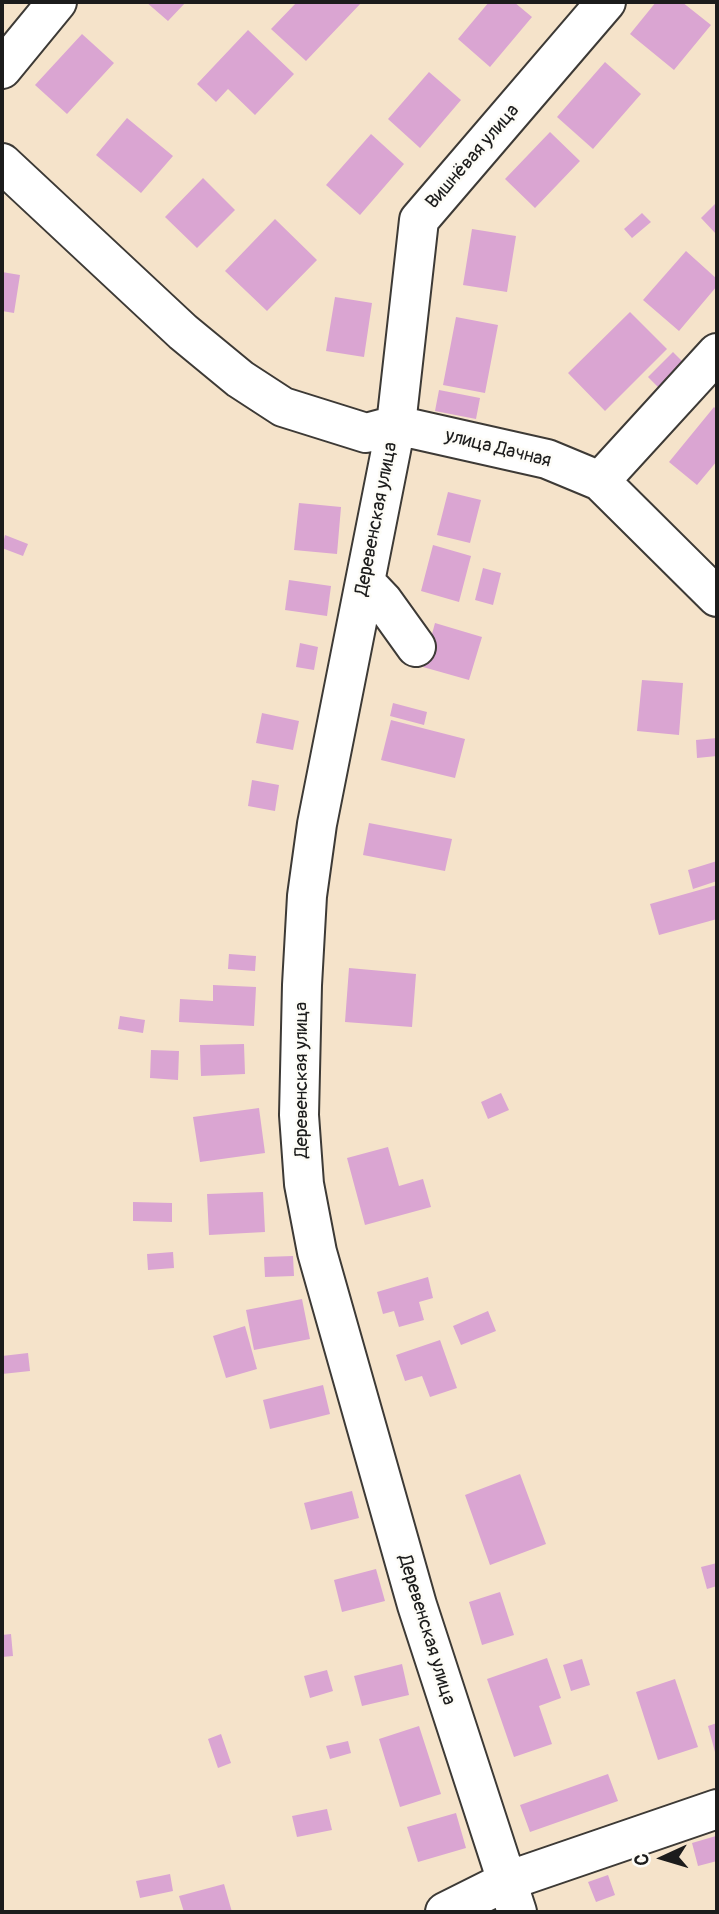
<!DOCTYPE html>
<meta charset="utf-8">
<style>
body{margin:0}
#map{position:relative;width:719px;height:1914px;overflow:hidden;background:#f5e3ca;font-family:Pangolin,sans-serif}
canvas{display:block}
.frame{position:absolute;inset:0;border:4px solid #1c1c1c;pointer-events:none}
.north{position:absolute;left:628px;top:1823px;width:70px;height:70px;-webkit-text-stroke:5px #fdfcf7;paint-order:stroke;rotate:266deg;font-size:19px;font-weight:700;line-height:28px;text-align:center;color:#1c1c1c}
.north::after{content:'';display:block;margin:auto;width:24px;height:32px;background:#1c1c1c;clip-path:polygon(50% 0,100% 100%,50% 72%,0 100%)}
</style>
<div id="map">
<canvas width="719" height="1914"></canvas>
<div class="frame"></div>
<div class="north">С</div>
</div>
<script>
const c = document.querySelector('canvas').getContext('2d');
c.lineJoin = 'round';
function fill(path, color) {
  c.fillStyle = color;
  c.fill(path, 'evenodd');
}
function shape(rows) {
  const path = new Path2D();
  for (const r of rows) {
    path.moveTo(r[0], r[1]);
    for (let i = 2; i < r.length; i += 2) path.lineTo(r[i], r[i + 1]);
  }
  return path;
}
function trace(path, color, width, dash) {
  c.strokeStyle = color;
  c.lineWidth = width;
  c.lineCap = dash ? 'butt' : 'round';
  c.setLineDash(dash || []);
  c.stroke(path);
}
function write(font, color, halo, rows, align = 'center') {
  c.font = font + ' Pangolin,sans-serif';
  c.lineWidth = 5;
  c.setLineDash([]);
  c.textBaseline = 'middle';
  c.strokeStyle = halo;
  c.fillStyle = color;
  for (const [text, x, y, turn = 0] of rows) {
    c.save();
    c.translate(x, y);
    c.rotate((+turn || 0) * Math.PI / 180);
    c.textAlign = isNaN(turn) ? turn : align;
    if (halo) c.strokeText(text, 0, 0);
    c.fillText(text, 0, 0);
    c.restore();
  }
}
fill(shape([
 [146,2,186,2,168,21],
 [297,2,362,2,306,61,271,29],
 [489,2,514,2,532,17,490,67,458,39],
 [656,2,682,2,711,25,674,70,630,34],
 [248,30,294,74,255,115,228,89,216,102,197,84],
 [82,34,114,63,67,114,35,85],
 [605,62,641,94,593,149,557,117],
 [429,72,461,100,420,148,388,119],
 [127,118,173,156,141,193,96,155],
 [550,132,580,161,535,208,505,179],
 [371,134,404,164,360,215,326,185],
 [203,178,235,210,197,248,165,217],
 [717,202,717,235,701,218],
 [642,213,651,222,632,238,624,229],
 [275,219,317,260,267,311,225,271],
 [472,229,516,236,507,292,463,285],
 [686,251,717,279,717,286,679,331,643,300],
 [2,272,20,275,14,313,2,311],
 [335,297,372,303,364,357,326,351],
 [630,312,667,349,605,411,568,373],
 [456,317,498,325,485,393,443,385],
 [673,352,686,365,661,390,648,377],
 [439,390,480,398,476,419,435,411],
 [714,407,717,410,717,461,697,485,669,462],
 [448,492,481,500,470,543,437,535],
 [299,503,341,507,337,554,294,550],
 [5,535,28,544,23,556,2,548],
 [433,545,471,556,459,602,421,591],
 [483,568,501,573,493,605,475,600],
 [289,580,331,586,327,616,285,610],
 [435,623,482,637,469,680,423,667],
 [300,643,318,647,314,670,296,667],
 [642,680,683,683,679,735,637,731],
 [393,703,427,712,424,725,390,716],
 [262,713,299,721,293,750,256,743],
 [391,720,465,739,455,778,381,760],
 [717,738,717,756,697,758,696,740],
 [252,780,279,785,275,811,248,806],
 [369,823,452,839,445,871,363,855],
 [717,861,717,881,693,889,688,870],
 [717,885,717,919,659,935,650,904],
 [229,954,256,956,255,971,228,969],
 [349,968,416,974,412,1027,345,1022],
 [213,985,256,987,254,1026,179,1022,180,999,213,1001],
 [120,1016,145,1020,143,1033,118,1029],
 [244,1044,245,1074,201,1076,200,1045],
 [151,1050,179,1051,178,1080,150,1078],
 [501,1093,509,1110,488,1119,481,1102],
 [259,1108,265,1153,200,1162,193,1117],
 [388,1147,399,1186,423,1179,431,1207,365,1225,347,1158],
 [263,1192,265,1232,209,1235,207,1194],
 [133,1202,172,1203,172,1222,133,1221],
 [173,1252,174,1268,148,1270,147,1254],
 [293,1256,294,1276,265,1277,264,1257],
 [428,1277,433,1298,419,1302,424,1320,399,1327,394,1311,383,1314,377,1292],
 [302,1299,310,1339,254,1350,246,1310],
 [488,1311,496,1331,461,1345,453,1326],
 [245,1326,257,1369,226,1378,213,1336],
 [440,1340,457,1388,430,1397,422,1376,405,1381,396,1355],
 [28,1353,30,1371,2,1374,2,1356],
 [323,1385,330,1414,270,1429,263,1400],
 [520,1474,546,1544,490,1565,465,1495],
 [352,1491,359,1518,311,1530,304,1503],
 [717,1563,717,1586,707,1589,701,1567],
 [376,1569,385,1601,342,1612,334,1580],
 [500,1592,514,1635,482,1645,469,1602],
 [11,1634,13,1656,2,1657,2,1635],
 [547,1658,561,1698,539,1706,552,1744,514,1757,487,1679],
 [582,1659,590,1685,571,1691,563,1665],
 [402,1664,409,1695,362,1706,354,1676],
 [327,1670,333,1691,310,1698,304,1676],
 [675,1679,698,1747,658,1760,636,1692],
 [717,1723,717,1751,715,1752,708,1726],
 [419,1726,441,1794,400,1807,379,1739],
 [221,1734,231,1763,218,1768,208,1739],
 [348,1741,351,1753,330,1759,326,1746],
 [608,1774,618,1801,530,1832,520,1805],
 [327,1809,332,1830,297,1837,292,1816],
 [456,1813,466,1848,418,1862,407,1827],
 [716,1836,717,1861,698,1866,692,1843],
 [170,1874,173,1891,140,1898,136,1881],
 [608,1875,615,1895,596,1902,588,1882],
 [224,1884,232,1912,184,1912,179,1896]
]), '#daa5d2');
const minor = shape([
 [2,69,57,2],
 [2,163,183,332,240,379,283,407,366,433,396,425,547,459,600,481,717,597],
 [600,481,717,353],
 [365,582,383,601,416,647],
 [445,1912,507,1881,717,1809],
 [517,1912,417,1605,317,1252,304,1184,299,1115,302,985,307,896,317,824,396,425,419,220,606,2]
]);
trace(minor, '#3d3a36', 42);
trace(minor, '#fff', 38);
write('19px', '#1c1c1c', '#fdfcf7', [
 ["Вишнёвая улица",473,157,-49],
 ["улица Дачная",498,449,14],
 ["Деревенская улица",377,519,-79],
 ["Деревенская улица",302,1080,-90],
 ["Деревенская улица",426,1630,73]
]);
</script>
